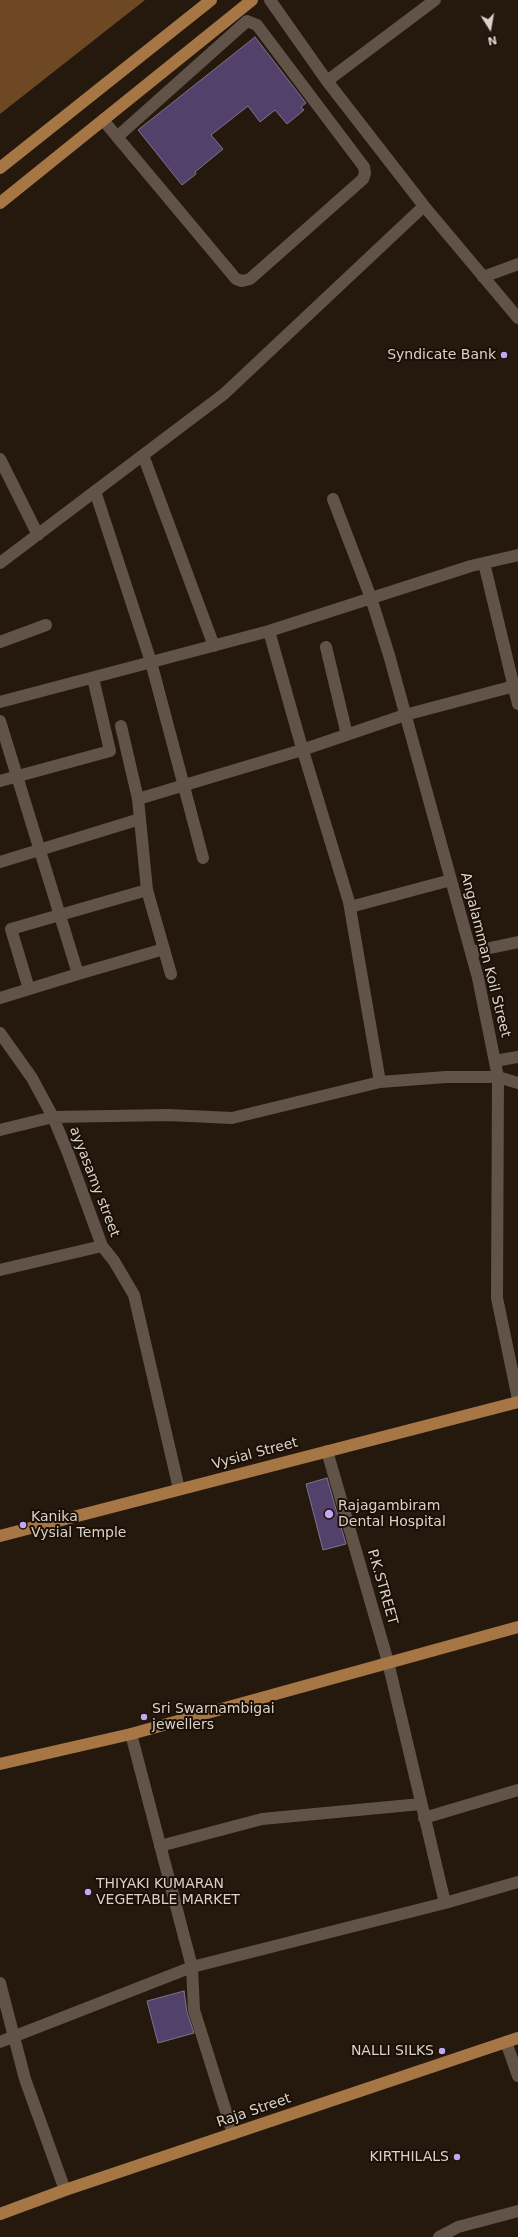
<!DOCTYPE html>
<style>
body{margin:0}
#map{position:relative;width:518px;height:2237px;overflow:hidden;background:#25190e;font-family:"DejaVu Sans",sans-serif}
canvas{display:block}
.north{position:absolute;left:470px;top:8px;width:40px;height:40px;-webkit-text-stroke:3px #1b1006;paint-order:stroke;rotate:169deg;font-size:11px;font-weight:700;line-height:16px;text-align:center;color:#dad1ca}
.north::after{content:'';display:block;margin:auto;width:14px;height:18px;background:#dad1ca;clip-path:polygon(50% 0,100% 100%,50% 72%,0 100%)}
</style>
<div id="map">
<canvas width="518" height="2237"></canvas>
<div class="north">N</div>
</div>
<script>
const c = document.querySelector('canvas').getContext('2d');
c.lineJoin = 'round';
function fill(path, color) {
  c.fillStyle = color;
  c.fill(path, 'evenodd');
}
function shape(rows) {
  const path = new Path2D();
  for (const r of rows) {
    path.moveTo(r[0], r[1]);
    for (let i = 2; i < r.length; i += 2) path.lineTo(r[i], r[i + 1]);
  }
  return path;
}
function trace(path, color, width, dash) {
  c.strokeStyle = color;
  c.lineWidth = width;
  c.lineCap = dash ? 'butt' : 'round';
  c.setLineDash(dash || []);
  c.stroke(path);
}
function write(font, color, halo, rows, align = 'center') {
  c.font = font + ' "DejaVu Sans",sans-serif';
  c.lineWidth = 4;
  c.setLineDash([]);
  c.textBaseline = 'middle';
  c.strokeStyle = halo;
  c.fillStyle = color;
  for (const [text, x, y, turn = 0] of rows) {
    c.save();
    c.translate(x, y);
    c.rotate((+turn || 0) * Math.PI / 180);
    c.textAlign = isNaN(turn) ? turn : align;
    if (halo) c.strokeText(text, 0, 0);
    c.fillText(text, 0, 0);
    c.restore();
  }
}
fill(shape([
 [0,0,145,0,0,114]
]), '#6d4823');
const building = shape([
 [255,37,306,103,301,107,304,110,287,124,275,110,260,122,248,106,211,135,223,149,195,172,196,174,182,185,138,130,255,37],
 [327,1478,346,1544,323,1550,306,1484,327,1478],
 [184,1991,187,2012,194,2033,158,2043,147,2001,184,1991]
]);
fill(building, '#52416b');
trace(building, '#7c7587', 1);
trace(shape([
 [270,0,327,81,424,206,518,318],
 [327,81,435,0],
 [103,120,236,279,242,281,250,279,363,179,365,173,364,167,257,25,247,21,117,137],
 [483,277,518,264],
 [143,455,214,646],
 [0,459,38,535],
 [95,491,151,662,203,858],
 [333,499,371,598,389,655,478,978,498,1077,497,1298,518,1399],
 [0,563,224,394,424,206],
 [484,563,518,704],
 [269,631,300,741,349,902,380,1082],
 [0,642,46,625],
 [326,647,347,735],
 [0,702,269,631,471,566,518,555],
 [0,721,78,974,0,998],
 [121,726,138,799,147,890,171,974],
 [0,781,110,751,93,678],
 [138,799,302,750,405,715,518,685],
 [0,862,140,819],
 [350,907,451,880],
 [471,952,518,942],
 [78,974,164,949],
 [29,989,11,929,147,890],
 [0,1033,32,1078,53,1117,68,1153,102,1246,114,1261,134,1295,179,1489],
 [495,1061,518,1057],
 [0,1130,53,1117,168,1115,232,1118,380,1082,446,1077,498,1077,518,1083],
 [0,1270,102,1246],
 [327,1451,388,1662,445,1903],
 [131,1734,192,1967,194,2010,233,2134],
 [424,1818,518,1790],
 [160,1846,262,1819,421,1804],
 [0,1983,25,2079,65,2190],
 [0,2042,192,1967,445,1903,518,1882],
 [506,2042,518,2076],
 [439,2237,458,2227,518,2211]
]), '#615347', 12);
trace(shape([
 [0,168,211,0],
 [0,203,252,0],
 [0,1536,518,1402],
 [0,1764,131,1734,518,1627],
 [0,2214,65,2190,518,2038]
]), '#a77645', 12);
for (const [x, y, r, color] of [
 [504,355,4,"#c4a7f1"],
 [329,1514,5,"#c4a7f1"],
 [23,1525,4,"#c4a7f1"],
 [144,1717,4,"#c4a7f1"],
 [88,1892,4,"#c4a7f1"],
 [442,2051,4,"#c4a7f1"],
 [457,2157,4,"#c4a7f1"]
]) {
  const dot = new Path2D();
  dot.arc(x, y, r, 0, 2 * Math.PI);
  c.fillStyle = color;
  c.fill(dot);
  trace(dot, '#1b1006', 1.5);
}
write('14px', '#dad1ca', '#1b1006', [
 ["Syndicate Bank",496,355,"right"],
 ["Rajagambiram",338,1506],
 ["Dental Hospital",338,1522],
 ["Kanika",31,1517],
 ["Vysial Temple",31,1533],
 ["Sri Swarnambigai",152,1709],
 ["jewellers",152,1725],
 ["THIYAKI KUMARAN",96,1884],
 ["VEGETABLE MARKET",96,1900],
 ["NALLI SILKS",434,2051,"right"],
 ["KIRTHILALS",449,2157,"right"]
], 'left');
write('14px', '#dad1ca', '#1b1006', [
 ["Angalamman Koil Street",485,955,76],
 ["ayyasamy street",94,1182,69],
 ["Vysial Street",255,1454,-15],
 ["P.K.STREET",382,1587,74],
 ["Raja Street",254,2111,-19]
]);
</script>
